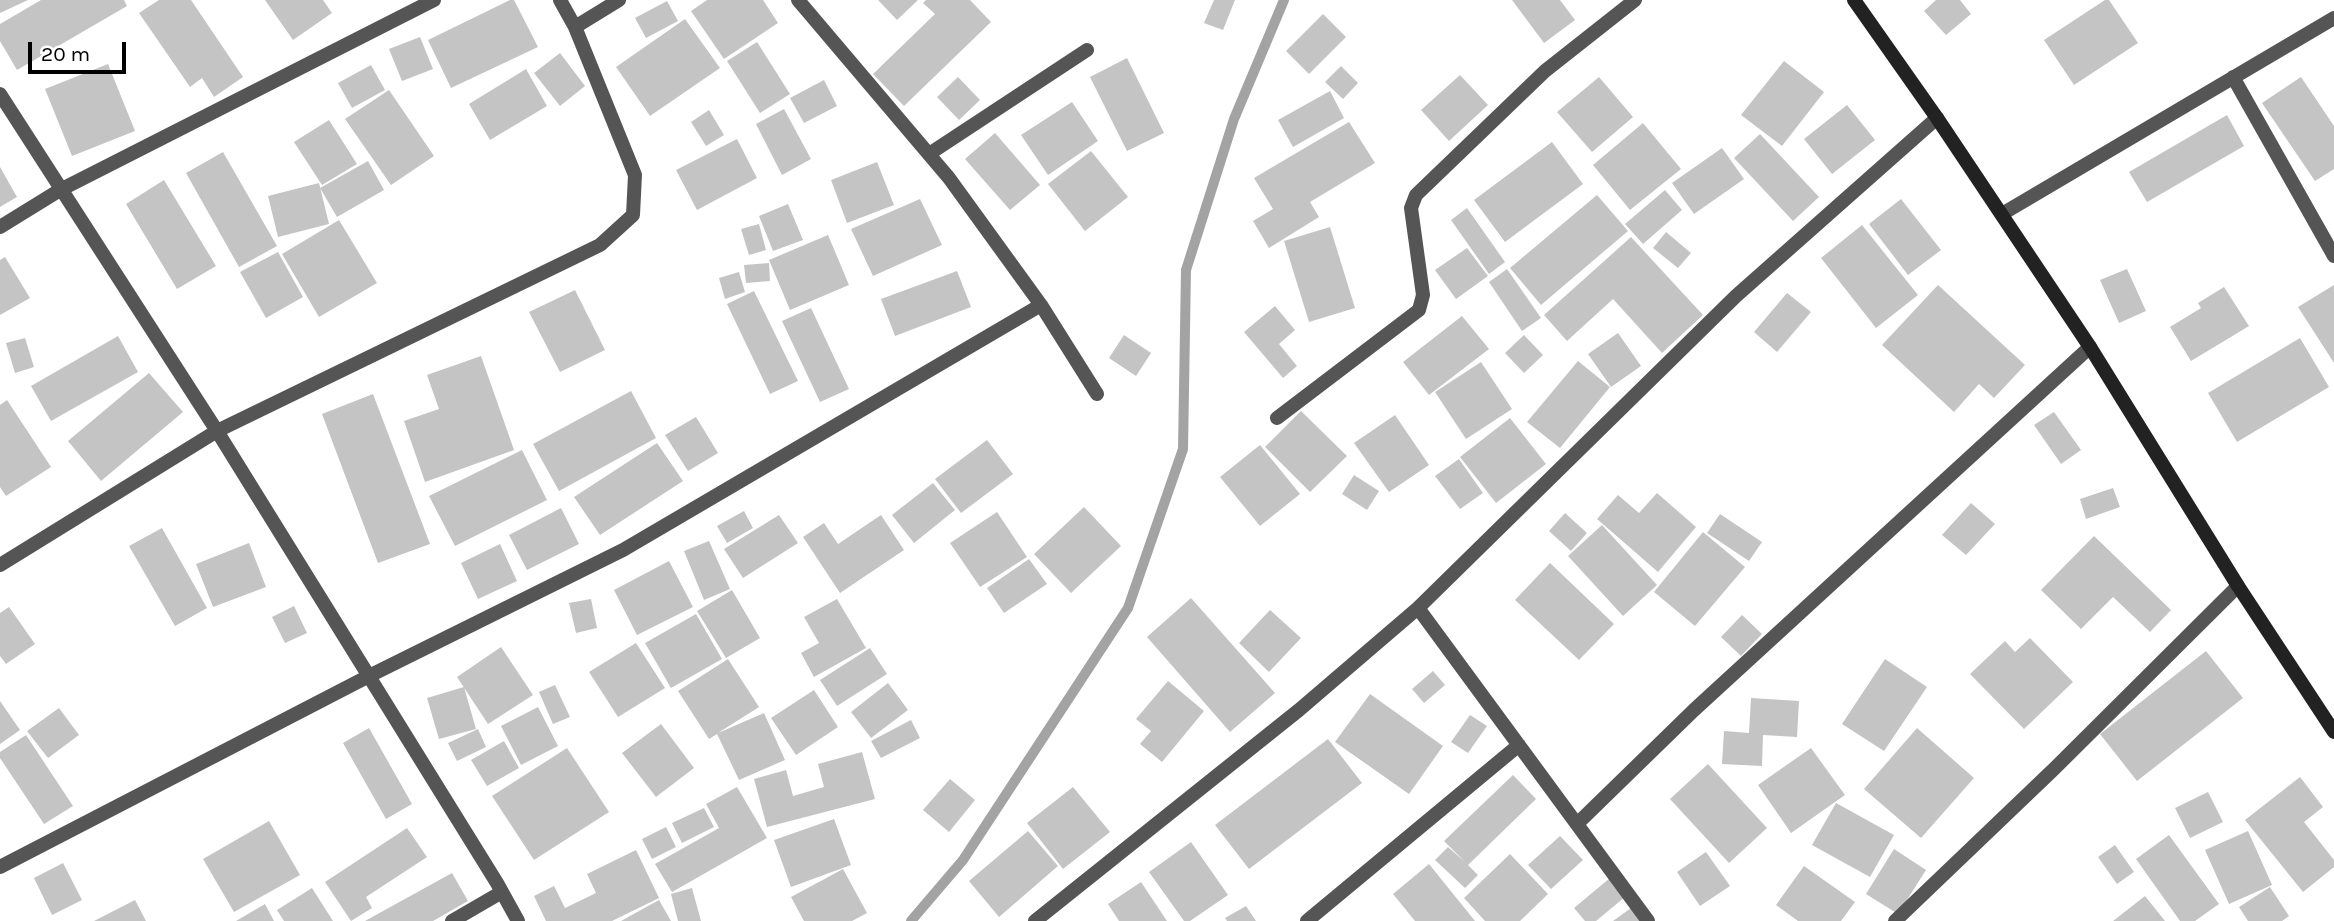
<!DOCTYPE html>
<style>
body{margin:0}
#map{position:relative;width:2334px;height:921px;overflow:hidden;background:#fff;font-family:Karla,sans-serif}
canvas{display:block}
.scale{position:absolute;left:28px;top:42px;width:98px;height:32px;box-sizing:border-box;border:4px solid #000;border-top:0;padding-left:9px;font-size:21px;line-height:24px;white-space:nowrap;color:#000;-webkit-text-stroke:5px #fff;paint-order:stroke}
</style>
<div id="map">
<canvas width="2334" height="921"></canvas>
<div class="scale">20 m</div>
</div>
<script>
const c = document.querySelector('canvas').getContext('2d');
c.lineJoin = 'round';
function shape(rows) {
  const path = new Path2D();
  for (const r of rows) {
    path.moveTo(r[0], r[1]);
    for (let i = 2; i < r.length; i += 2) path.lineTo(r[i], r[i + 1]);
  }
  return path;
}
function trace(path, color, width, dash) {
  c.strokeStyle = color;
  c.lineWidth = width;
  c.lineCap = dash ? 'butt' : 'round';
  c.setLineDash(dash || []);
  c.stroke(path);
}
function fill(path, color) {
  c.fillStyle = color;
  c.fill(path, 'evenodd');
}
trace(shape([
 [911,921,963,860,1128,608,1183,449,1186,270,1234,119,1284,0]
]), '#a3a3a3', 10);
fill(shape([
 [0,0,28,0,0,13],
 [41,0,124,0,127,6,17,70,0,41,0,24],
 [159,0,191,0,243,77,214,97,202,78,190,87,139,13],
 [265,0,323,0,332,13,293,40],
 [510,0,514,0,538,47,451,88,428,40],
 [707,0,763,0,778,23,724,59,691,11],
 [878,0,918,0,897,20],
 [926,0,970,0,991,22,904,106,873,74,935,14,923,3],
 [1214,0,1235,0,1223,30,1204,23],
 [1512,0,1560,0,1575,20,1544,43],
 [1936,0,1960,0,1971,14,1946,35,1924,11],
 [2105,0,2109,0,2138,43,2074,85,2044,40],
 [667,1,678,21,646,38,635,18],
 [1323,14,1346,37,1309,74,1286,51],
 [685,19,720,68,650,116,616,67],
 [420,37,433,69,402,81,389,49],
 [757,42,790,94,760,113,727,61],
 [560,53,585,86,560,106,534,73],
 [1127,58,1164,133,1127,151,1090,77],
 [1784,61,1824,92,1782,146,1741,115],
 [108,64,135,131,72,156,45,89],
 [371,65,385,90,352,108,338,83],
 [1341,66,1358,83,1343,99,1325,82],
 [526,69,547,106,490,140,469,104],
 [1460,75,1488,105,1449,141,1421,110],
 [958,77,980,100,959,120,937,97],
 [1599,77,1633,117,1592,152,1557,112],
 [2301,77,2334,126,2334,169,2315,181,2262,103],
 [824,80,837,106,804,123,790,98],
 [389,90,434,156,391,185,345,119],
 [1330,91,1344,118,1293,147,1278,120],
 [1072,102,1098,141,1048,175,1021,135],
 [1847,105,1875,140,1832,174,1804,139],
 [784,109,811,159,782,175,756,124],
 [709,110,724,135,706,146,691,122],
 [2227,115,2244,146,2147,202,2129,172],
 [329,120,357,164,322,185,294,142],
 [1349,122,1375,163,1310,202,1319,217,1269,248,1253,221,1273,209,1254,178],
 [1643,123,1681,169,1630,210,1593,165],
 [995,133,1040,185,1010,210,965,159],
 [1760,134,1819,197,1793,221,1734,158],
 [737,139,757,178,697,210,676,170],
 [1552,142,1583,184,1505,242,1474,200],
 [1722,148,1744,179,1694,214,1672,183],
 [1091,151,1128,197,1085,231,1048,184],
 [223,152,277,246,239,267,186,173],
 [368,161,384,190,337,217,320,188],
 [877,162,894,205,847,223,831,180],
 [0,167,17,197,0,207],
 [164,180,216,266,177,289,126,204],
 [319,183,329,224,278,237,268,196],
 [1665,190,1682,210,1643,244,1625,224],
 [1597,195,1628,231,1541,305,1510,268],
 [920,199,942,245,873,276,851,229],
 [1901,199,1941,250,1908,275,1869,224],
 [788,204,803,240,773,251,759,216],
 [1467,208,1505,262,1489,274,1451,220],
 [339,220,377,283,319,317,282,254],
 [759,224,766,250,749,255,741,229],
 [1862,225,1918,295,1876,328,1821,258],
 [1330,227,1355,308,1309,322,1284,241],
 [1666,232,1691,253,1678,268,1653,248],
 [828,235,849,285,790,310,769,260],
 [1631,237,1703,315,1662,353,1613,299,1567,341,1544,315],
 [1467,248,1488,276,1456,299,1435,270],
 [278,252,303,297,266,318,240,272],
 [5,257,30,298,0,315,0,260],
 [769,263,770,281,746,283,744,265],
 [1507,269,1541,318,1522,331,1489,282],
 [2127,269,2146,311,2119,323,2100,280],
 [957,271,971,307,895,336,881,299],
 [739,272,745,292,725,299,719,278],
 [1938,285,2025,365,1994,398,1979,384,1954,412,1882,345],
 [2334,285,2334,363,2298,307],
 [2224,287,2249,326,2191,361,2170,327,2201,308,2198,303],
 [575,290,605,350,560,372,529,312],
 [754,291,798,381,770,394,727,304],
 [1787,293,1811,312,1777,352,1754,332],
 [1275,306,1295,330,1279,344,1297,366,1283,378,1244,332],
 [811,308,849,389,820,402,782,321],
 [1462,316,1489,349,1429,395,1403,362],
 [1618,333,1641,366,1611,387,1588,354],
 [1124,335,1151,353,1136,376,1109,358],
 [1524,335,1543,355,1524,373,1505,353],
 [118,336,138,372,51,421,31,386],
 [25,338,34,367,15,373,6,343],
 [2300,338,2329,387,2237,442,2208,393],
 [481,356,514,450,425,482,404,421,439,409,427,375],
 [1578,361,1610,387,1560,448,1527,422],
 [1481,362,1512,409,1466,439,1435,392],
 [149,373,183,412,101,481,68,441],
 [631,391,656,438,559,491,533,444],
 [373,394,430,544,378,563,322,414],
 [7,400,51,467,6,496,0,487,0,405],
 [1301,411,1347,456,1310,492,1265,447],
 [2054,412,2081,450,2061,464,2034,425],
 [1395,415,1429,465,1389,492,1354,443],
 [696,417,718,453,688,471,665,435],
 [1510,418,1546,464,1496,503,1460,457],
 [987,440,1013,474,961,513,935,479],
 [657,443,683,481,600,535,574,497],
 [1260,445,1300,494,1260,526,1220,477],
 [522,450,547,500,455,546,429,496],
 [1459,459,1483,493,1460,509,1435,476],
 [1354,475,1379,491,1367,510,1342,494],
 [933,483,955,510,914,543,892,515],
 [2113,488,2120,507,2086,519,2080,499],
 [1657,493,1696,527,1658,572,1597,519,1618,495,1639,513],
 [1971,503,1995,524,1966,555,1942,535],
 [1084,507,1121,546,1071,593,1034,554],
 [561,508,579,544,527,570,509,535],
 [744,511,753,528,727,543,717,526],
 [997,512,1027,557,980,587,950,543],
 [1565,513,1587,533,1571,551,1549,531],
 [1720,514,1762,542,1749,561,1707,533],
 [779,515,798,543,743,578,724,549],
 [881,515,904,550,840,593,803,537,824,523,838,544],
 [1602,525,1657,585,1623,616,1568,556],
 [162,528,207,608,175,626,129,546],
 [1703,532,1745,567,1695,626,1654,592],
 [2094,536,2171,610,2150,632,2113,597,2081,629,2041,590],
 [709,541,730,589,704,600,684,551],
 [249,543,266,587,213,607,196,564],
 [500,544,517,581,478,599,461,563],
 [1029,559,1047,584,1004,613,987,588],
 [669,561,693,607,637,635,614,590],
 [1550,563,1614,624,1579,660,1515,600],
 [732,590,760,638,726,658,697,611],
 [1191,598,1275,693,1230,732,1147,637],
 [591,599,597,628,576,633,569,603],
 [837,599,866,648,814,677,801,653,819,643,804,617],
 [294,606,307,633,285,643,272,617],
 [9,607,35,644,6,664,0,656,0,613],
 [1270,610,1301,638,1269,672,1239,643],
 [696,614,722,659,671,688,645,643],
 [1742,615,1762,634,1741,656,1721,637],
 [2030,638,2073,682,2024,729,1970,674,2005,641,2015,652],
 [636,643,665,688,618,717,589,672],
 [501,647,533,695,488,724,457,677],
 [870,648,887,674,837,706,820,680],
 [2206,651,2243,698,2137,781,2100,734],
 [728,659,759,707,718,733,764,713,785,760,739,780,717,734,709,739,678,691],
 [1885,659,1927,687,1884,751,1842,724],
 [1433,671,1445,685,1424,703,1412,689],
 [1168,681,1204,711,1162,762,1140,744,1151,731,1136,719],
 [888,683,908,710,871,738,851,712],
 [555,685,570,717,553,724,539,692],
 [464,687,476,729,439,739,427,698],
 [814,690,838,727,796,755,771,718],
 [1370,694,1443,746,1409,794,1335,742],
 [1751,698,1799,701,1797,737,1763,735,1762,766,1722,764,1724,731,1749,733],
 [0,701,20,730,0,744],
 [538,707,558,746,521,765,501,726],
 [59,708,79,735,48,758,27,731],
 [1470,715,1487,726,1468,753,1451,742],
 [911,720,920,738,881,758,871,741],
 [661,724,694,768,656,797,622,753],
 [369,728,412,804,386,819,343,743],
 [1917,728,1974,778,1921,838,1864,789],
 [478,729,486,747,457,761,448,743],
 [26,735,73,806,44,824,0,758,0,752],
 [1328,739,1362,783,1249,869,1215,825],
 [504,741,519,768,487,786,471,760],
 [567,748,609,812,534,860,492,796],
 [1811,748,1845,795,1791,833,1758,785],
 [862,752,875,799,767,827,754,779,786,770,793,796,824,787,818,764],
 [1708,764,1767,828,1729,863,1670,799],
 [1513,775,1536,799,1468,865,1478,875,1465,888,1435,860,1448,847,1465,862,1444,841],
 [2300,777,2323,807,2304,822,2334,860,2334,867,2303,892,2245,820],
 [950,779,975,800,949,832,923,810],
 [737,787,767,838,672,892,655,864,719,828,706,804],
 [1073,787,1110,832,1063,869,1027,823],
 [2208,792,2223,822,2190,838,2175,808],
 [1836,803,1894,835,1870,877,1812,845],
 [704,808,714,827,682,843,672,823],
 [834,819,851,865,791,887,774,840],
 [269,821,300,875,234,912,203,859],
 [666,827,676,847,652,859,642,839],
 [407,828,427,857,366,897,372,908,351,921,325,882],
 [1028,831,1058,866,999,917,969,881],
 [2248,831,2272,885,2229,904,2205,850],
 [2169,835,2219,904,2195,921,2180,921,2136,859],
 [1560,836,1583,860,1551,889,1528,865],
 [1191,842,1228,895,1190,921,1184,921,1149,872],
 [2115,845,2134,872,2117,884,2098,857],
 [1894,849,1926,870,1898,914,1866,894],
 [636,850,659,898,612,921,546,921,534,896,554,886,565,908,596,893,587,874],
 [1706,852,1730,886,1700,906,1677,872],
 [1510,854,1548,894,1520,921,1485,921,1464,898],
 [63,863,82,900,52,915,34,878],
 [1429,864,1475,921,1415,921,1393,894],
 [1804,866,1855,902,1841,921,1798,921,1776,905],
 [843,869,867,913,852,921,804,921,791,897],
 [452,873,468,901,433,921,365,921],
 [1616,873,1631,892,1596,921,1585,921,1574,908],
 [1141,882,1167,921,1119,921,1108,904],
 [2270,887,2289,916,2282,921,2248,921,2239,907],
 [312,888,333,921,284,921,277,910],
 [692,888,701,921,678,921,671,894],
 [2145,896,2165,921,2113,921],
 [135,900,146,921,94,921],
 [659,900,671,921,621,921],
 [265,904,274,921,236,921],
 [1246,906,1256,921,1227,921,1225,918],
 [1631,908,1640,921,1613,921]
]), '#c4c4c4');
trace(shape([
 [798,0,949,178,1041,305,1097,394],
 [575,27,619,0],
 [2233,77,2334,256],
 [0,94,217,431,497,883,518,921],
 [929,154,1087,50],
 [2002,214,2334,18],
 [0,227,60,190,434,0],
 [1277,418,1419,310,1423,295,1411,208,1416,195,1545,71,1635,0],
 [0,565,217,431,600,245,633,215,635,175,575,27,560,0],
 [1578,823,1694,710,2090,347],
 [0,867,369,676,623,550,1041,305],
 [452,921,502,892],
 [1035,921,1299,710,1418,608],
 [1307,921,1519,745],
 [1648,921,1418,608,1736,296,1937,118],
 [1895,921,2055,768,2238,586]
]), '#555', 14);
trace(shape([
 [1854,0,1937,118,2090,347,2238,586,2334,732]
]), '#222', 14);
</script>
